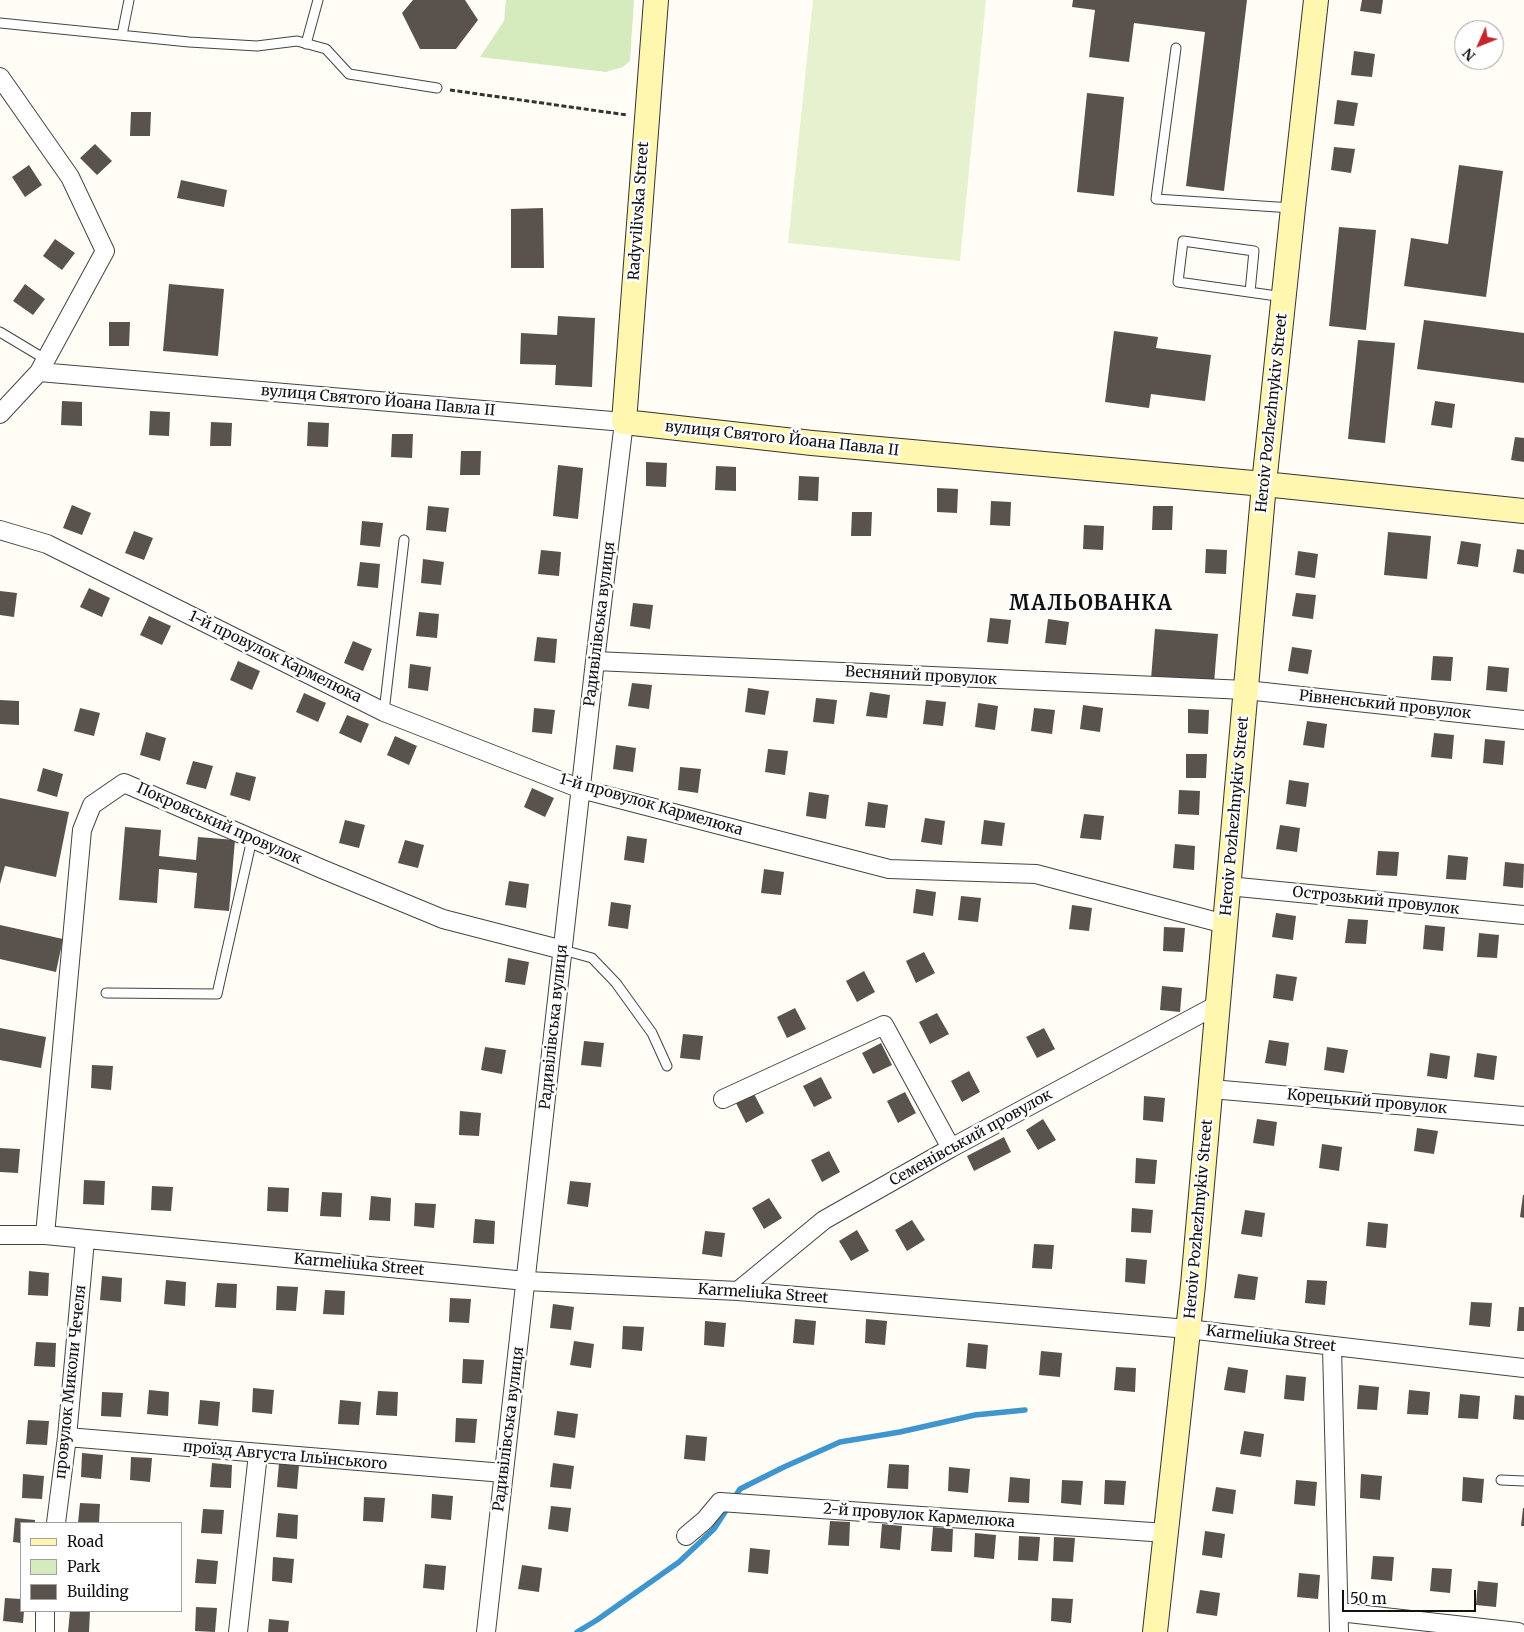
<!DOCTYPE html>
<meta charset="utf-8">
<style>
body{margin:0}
#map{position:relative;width:1524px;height:1632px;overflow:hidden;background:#fffdf5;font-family:Merriweather,serif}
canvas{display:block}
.legend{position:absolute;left:20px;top:1522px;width:162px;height:90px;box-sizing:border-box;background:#fff;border:1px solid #a0a0a0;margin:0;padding:6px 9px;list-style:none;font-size:15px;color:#111}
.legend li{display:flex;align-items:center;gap:10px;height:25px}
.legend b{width:25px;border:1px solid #a0a0a0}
.north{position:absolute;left:1454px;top:20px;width:50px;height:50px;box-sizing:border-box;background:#fff;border:1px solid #a0a0a0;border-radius:50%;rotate:226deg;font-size:14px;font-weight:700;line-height:20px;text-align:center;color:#111}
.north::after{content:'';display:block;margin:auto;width:18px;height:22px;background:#c4262e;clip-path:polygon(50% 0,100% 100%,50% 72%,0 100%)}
.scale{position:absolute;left:1342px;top:1590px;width:134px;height:22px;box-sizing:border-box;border:2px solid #111;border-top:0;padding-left:6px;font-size:15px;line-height:18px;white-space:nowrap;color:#111;-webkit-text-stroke:4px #fff;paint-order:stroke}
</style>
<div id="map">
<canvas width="1524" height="1632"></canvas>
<ul class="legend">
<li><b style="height:6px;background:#fff6b0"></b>Road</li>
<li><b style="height:14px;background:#d5ebbd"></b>Park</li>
<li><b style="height:14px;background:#5a524d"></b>Building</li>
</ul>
<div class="north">N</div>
<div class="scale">50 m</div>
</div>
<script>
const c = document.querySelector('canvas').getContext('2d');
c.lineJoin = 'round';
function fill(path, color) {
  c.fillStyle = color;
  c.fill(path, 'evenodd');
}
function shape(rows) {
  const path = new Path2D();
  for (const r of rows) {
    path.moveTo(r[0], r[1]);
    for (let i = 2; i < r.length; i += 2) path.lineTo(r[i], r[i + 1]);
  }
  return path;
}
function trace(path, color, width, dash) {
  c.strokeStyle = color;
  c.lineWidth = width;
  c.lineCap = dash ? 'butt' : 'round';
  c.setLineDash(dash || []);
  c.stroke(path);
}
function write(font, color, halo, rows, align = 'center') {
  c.font = font + ' Merriweather,serif';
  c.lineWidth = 5;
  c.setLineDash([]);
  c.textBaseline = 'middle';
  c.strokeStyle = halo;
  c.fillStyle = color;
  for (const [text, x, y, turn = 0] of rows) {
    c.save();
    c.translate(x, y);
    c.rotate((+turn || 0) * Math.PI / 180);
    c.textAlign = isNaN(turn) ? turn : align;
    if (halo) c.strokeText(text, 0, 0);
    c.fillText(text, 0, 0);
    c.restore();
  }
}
fill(shape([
 [506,0,634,0,630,61,623,67,606,72,480,57,504,21]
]), '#d5ebbd');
fill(shape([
 [813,0,986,0,960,261,788,243]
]), '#e6f2cf');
trace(shape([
 [577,1632,597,1620,679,1562,714,1529,740,1489,784,1467,840,1442,900,1432,975,1415,1025,1410]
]), '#3f96cf', 5.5);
fill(shape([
 [413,0,465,0,478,20,456,49,420,49,402,13],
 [1073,0,1247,0,1224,191,1186,186,1205,32,1134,23,1129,62,1089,57,1095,10,1072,7],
 [1362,0,1383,0,1381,14,1360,11],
 [1354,51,1375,54,1372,77,1351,75],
 [1087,93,1124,97,1114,196,1077,192],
 [1337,100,1358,103,1354,126,1334,124],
 [131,112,151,112,150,136,130,136],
 [95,144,112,161,97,175,80,158],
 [1334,147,1355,149,1351,173,1331,170],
 [29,165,42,185,25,197,12,177],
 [1459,165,1503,171,1486,297,1404,286,1411,238,1448,244],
 [181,180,227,190,224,207,177,198],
 [543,208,544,268,511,268,511,209],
 [1339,227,1376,230,1366,330,1329,326],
 [55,239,75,253,62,270,43,256],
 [25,284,45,299,33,315,13,301],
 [169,284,224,289,218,356,163,351],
 [558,316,595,318,592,387,555,385,556,365,520,364,521,333,557,335],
 [1424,320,1524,333,1524,383,1417,369],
 [109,322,130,322,129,346,109,346],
 [1114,331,1158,337,1156,348,1211,355,1205,401,1151,394,1149,408,1105,402],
 [1358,340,1395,343,1385,443,1348,439],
 [62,401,82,402,82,426,61,425],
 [1435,401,1455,404,1452,428,1431,425],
 [150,411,170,412,169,436,149,435],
 [211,422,232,423,231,446,210,446],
 [308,422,329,423,328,447,307,446],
 [392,434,413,434,412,458,391,457],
 [1515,437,1524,438,1524,462,1511,460],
 [461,451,481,451,480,475,460,475],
 [646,462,667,463,666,487,646,486],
 [558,465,583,468,578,519,553,516],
 [716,466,736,467,736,491,715,490],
 [799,476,819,477,818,501,798,500],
 [937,488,958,489,957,513,937,512],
 [991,501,1011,502,1010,526,990,525],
 [72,505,91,513,82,535,63,528],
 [428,506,449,508,446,532,426,530],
 [1153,506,1173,506,1172,530,1152,530],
 [852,512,872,512,871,536,851,536],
 [362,521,383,523,380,547,360,545],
 [1084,525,1104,526,1103,550,1083,549],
 [134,531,153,538,144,560,125,553],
 [1388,532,1431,536,1427,579,1384,575],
 [1461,541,1481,544,1478,567,1457,564],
 [1206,549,1227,550,1226,574,1205,573],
 [1517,549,1524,550,1524,574,1513,572],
 [541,550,561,552,559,576,538,574],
 [1298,551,1318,554,1315,578,1295,575],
 [423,559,444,562,441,585,421,583],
 [360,562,380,564,378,588,357,586],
 [89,588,110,598,102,617,80,607],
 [0,591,17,593,14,617,0,615],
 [1296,593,1316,595,1313,619,1292,616],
 [633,603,653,605,650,629,630,626],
 [419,612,439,614,437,638,416,636],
 [149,616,171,626,162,645,140,635],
 [990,618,1011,620,1008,644,987,642],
 [1048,619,1069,622,1066,645,1045,643],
 [1155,629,1218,634,1214,683,1151,679],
 [537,637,557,639,555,663,534,661],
 [353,641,372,649,363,671,344,663],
 [1292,647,1312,650,1308,674,1288,671],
 [1433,656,1453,657,1451,681,1431,680],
 [238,661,260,671,252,690,230,680],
 [410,664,431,667,428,691,408,688],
 [1488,666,1509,668,1507,692,1486,690],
 [632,683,652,685,649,709,628,706],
 [748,688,769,691,765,715,745,712],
 [870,692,890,695,887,718,866,716],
 [304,693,326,703,318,722,296,712],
 [816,698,837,700,834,724,813,722],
 [0,700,19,701,19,725,0,724],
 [926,700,946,702,943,726,923,724],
 [978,703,998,706,995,730,975,727],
 [1083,705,1103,708,1100,732,1080,729],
 [80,708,100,713,94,736,74,731],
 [534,708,555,710,552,734,532,732],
 [1034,708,1055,710,1052,734,1031,731],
 [1188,709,1209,710,1208,734,1188,733],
 [347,715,369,724,361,743,339,733],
 [1307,721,1327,724,1324,748,1303,745],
 [146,732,166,738,160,761,140,755],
 [1434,733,1454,735,1452,759,1431,757],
 [395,736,417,746,409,765,387,755],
 [1485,739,1505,741,1503,765,1483,763],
 [616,745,636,748,633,772,613,769],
 [768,749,788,751,785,775,765,772],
 [1186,754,1207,754,1206,778,1186,778],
 [193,761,213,766,206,789,186,784],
 [680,767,701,769,698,793,678,790],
 [43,768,63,774,57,797,37,791],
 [236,772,256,777,250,801,230,795],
 [1289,780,1309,783,1306,807,1286,804],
 [532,788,554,798,545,817,524,807],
 [1179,790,1200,791,1199,815,1178,814],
 [809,792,829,795,826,819,806,816],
 [0,798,69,812,56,877,5,866,0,884],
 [868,802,888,805,885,828,865,826],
 [1084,814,1104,816,1101,840,1080,838],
 [925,818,945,821,942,845,921,842],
 [345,820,365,825,359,848,339,843],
 [984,820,1005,823,1002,846,981,844],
 [1280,825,1300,828,1297,852,1276,849],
 [125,827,161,830,159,856,196,860,198,837,235,840,229,911,194,908,197,873,159,869,157,903,119,900],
 [627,836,647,839,644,863,624,860],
 [405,840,424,845,418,868,398,863],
 [1175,844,1195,846,1194,870,1173,868],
 [1378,851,1399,852,1397,876,1376,875],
 [1448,855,1468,857,1466,880,1446,879],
 [1505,862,1524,864,1523,888,1503,886],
 [764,869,784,872,781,895,761,893],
 [509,881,529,884,526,908,505,905],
 [916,889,936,892,933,916,913,913],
 [961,896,981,898,978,922,958,920],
 [611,902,631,905,628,929,608,926],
 [1072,905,1092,908,1089,931,1069,929],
 [1276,913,1296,916,1293,940,1272,937],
 [1348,919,1368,920,1366,944,1345,943],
 [0,925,63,939,56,972,0,959],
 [1425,925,1445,927,1443,951,1423,949],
 [1164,927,1185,928,1183,952,1163,951],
 [1479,933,1499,935,1497,958,1477,957],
 [924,952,935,973,916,983,906,961],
 [508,958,529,962,525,985,505,982],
 [864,971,875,992,857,1002,846,981],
 [1276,974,1297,977,1293,1001,1273,998],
 [1162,986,1182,988,1180,1012,1160,1010],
 [795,1008,806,1029,787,1038,777,1017],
 [937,1013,949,1034,930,1044,919,1022],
 [0,1028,46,1037,41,1068,0,1060],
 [1044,1028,1055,1049,1037,1058,1026,1037],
 [683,1034,703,1036,700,1060,680,1058],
 [1269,1040,1289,1043,1286,1066,1265,1063],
 [584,1041,604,1043,601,1067,581,1065],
 [881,1043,892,1065,873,1074,862,1053],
 [485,1047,506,1050,502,1074,481,1070],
 [1327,1047,1348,1050,1344,1073,1324,1070],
 [1430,1053,1450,1056,1447,1079,1427,1076],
 [1477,1053,1497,1056,1494,1080,1474,1077],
 [92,1065,113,1066,111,1090,91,1088],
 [969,1071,980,1092,962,1102,951,1081],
 [821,1077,832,1098,814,1107,803,1086],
 [753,1092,764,1113,746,1123,735,1101],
 [905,1092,916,1113,898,1123,887,1101],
 [1144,1096,1165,1098,1163,1122,1143,1120],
 [460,1111,481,1113,479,1136,459,1135],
 [1043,1119,1056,1140,1038,1150,1026,1130],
 [1257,1119,1277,1122,1274,1146,1253,1143],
 [1417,1128,1438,1131,1434,1154,1414,1151],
 [1004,1137,1011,1152,974,1171,967,1156],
 [1322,1144,1342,1147,1339,1171,1319,1168],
 [0,1148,20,1149,18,1173,0,1172],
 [829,1151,840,1172,822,1182,811,1160],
 [1136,1158,1157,1160,1155,1184,1135,1183],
 [84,1180,105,1181,104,1205,83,1204],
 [570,1181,591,1183,588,1207,567,1204],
 [152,1186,173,1187,171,1211,151,1210],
 [268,1187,289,1188,288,1212,267,1211],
 [322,1192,342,1193,341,1217,320,1216],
 [1523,1195,1524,1195,1524,1218,1520,1217],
 [371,1196,391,1198,390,1221,369,1220],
 [769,1198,782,1218,764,1229,752,1208],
 [415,1203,436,1204,434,1228,414,1226],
 [1132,1208,1153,1210,1151,1233,1131,1232],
 [1245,1210,1265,1213,1262,1237,1241,1234],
 [475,1219,495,1221,494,1244,473,1243],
 [912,1220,925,1240,907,1251,895,1230],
 [1368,1222,1388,1224,1386,1248,1366,1246],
 [857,1230,869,1251,851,1261,839,1241],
 [705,1231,725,1233,722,1257,702,1254],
 [1034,1244,1054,1245,1052,1269,1032,1268],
 [1126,1258,1147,1260,1145,1284,1125,1282],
 [29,1271,49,1273,48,1296,28,1295],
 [1238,1274,1258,1277,1255,1300,1234,1298],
 [102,1276,122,1278,121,1302,100,1300],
 [166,1280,186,1282,185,1306,164,1304],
 [1307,1280,1327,1281,1325,1305,1305,1303],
 [217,1283,237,1284,236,1308,215,1307],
 [277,1286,298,1287,296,1311,276,1310],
 [325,1290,345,1291,344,1315,323,1314],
 [450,1298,471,1299,469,1323,449,1322],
 [1471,1302,1492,1303,1490,1327,1469,1325],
 [553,1304,574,1307,571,1330,550,1328],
 [1519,1307,1524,1307,1524,1331,1517,1331],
 [795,1319,816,1321,814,1345,793,1343],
 [866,1319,887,1321,885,1345,865,1343],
 [705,1321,726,1323,724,1347,704,1345],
 [623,1326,644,1327,642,1351,622,1349],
 [574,1341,594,1344,591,1368,570,1365],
 [36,1342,56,1343,55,1367,34,1366],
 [968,1343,988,1345,986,1369,966,1367],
 [1041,1351,1062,1353,1060,1377,1039,1375],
 [463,1359,484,1360,482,1384,462,1383],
 [1116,1367,1136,1368,1135,1392,1114,1390],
 [1228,1367,1248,1370,1245,1393,1224,1390],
 [1286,1375,1306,1377,1304,1401,1284,1399],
 [1359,1385,1379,1387,1377,1410,1357,1409],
 [253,1388,274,1390,272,1414,252,1412],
 [149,1390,169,1392,168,1416,147,1414],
 [1409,1390,1430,1392,1428,1415,1407,1414],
 [378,1391,398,1392,397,1416,376,1415],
 [102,1392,123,1393,121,1417,101,1416],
 [1460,1394,1480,1396,1478,1419,1458,1418],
 [1515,1395,1524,1396,1524,1420,1513,1419],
 [200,1400,220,1402,218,1426,198,1424],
 [340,1400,361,1402,359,1425,338,1424],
 [557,1411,578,1414,575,1438,554,1435],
 [456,1418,477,1419,475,1443,455,1442],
 [28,1420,49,1421,47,1445,26,1444],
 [1244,1431,1264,1434,1261,1457,1240,1454],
 [686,1435,707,1437,705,1461,684,1459],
 [82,1453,103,1455,101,1479,81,1477],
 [131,1457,152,1458,150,1482,130,1480],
 [212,1463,232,1465,231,1488,210,1487],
 [279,1463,299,1465,297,1489,277,1487],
 [553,1463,574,1466,571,1489,550,1487],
 [889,1464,909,1465,908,1489,887,1488],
 [949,1467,970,1469,968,1493,948,1491],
 [23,1474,44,1476,42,1499,22,1498],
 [1361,1474,1382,1476,1380,1500,1360,1498],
 [1010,1477,1030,1479,1029,1503,1008,1502],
 [1463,1477,1484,1479,1482,1503,1462,1501],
 [1062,1480,1083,1481,1081,1505,1061,1503],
 [1105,1480,1126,1481,1124,1505,1104,1504],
 [1296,1480,1317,1482,1315,1506,1294,1504],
 [1216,1487,1236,1490,1233,1514,1212,1511],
 [432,1494,453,1496,451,1520,431,1518],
 [364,1497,385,1498,383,1522,363,1521],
 [80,1503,100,1504,99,1523,78,1523],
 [551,1506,571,1508,568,1532,548,1529],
 [1523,1508,1524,1508,1524,1526,1521,1526],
 [203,1509,224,1510,222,1534,201,1533],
 [278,1513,298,1515,297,1539,276,1537],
 [15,1518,35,1520,35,1523,21,1523,21,1543,13,1542],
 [830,1521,850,1522,849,1546,828,1545],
 [882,1524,902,1526,900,1550,880,1548],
 [933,1527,953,1529,952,1552,931,1551],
 [1205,1531,1225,1534,1222,1558,1202,1555],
 [975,1533,996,1535,994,1559,974,1557],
 [1019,1536,1040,1537,1038,1561,1018,1560],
 [1054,1537,1075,1538,1073,1562,1053,1561],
 [750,1548,770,1550,768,1574,748,1572],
 [1373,1556,1394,1557,1392,1581,1371,1579],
 [273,1557,294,1559,292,1583,272,1581],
 [197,1559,218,1561,216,1584,195,1583],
 [425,1564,446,1566,444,1590,423,1588],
 [522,1565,542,1568,539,1592,518,1589],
 [1432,1568,1452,1569,1450,1593,1430,1591],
 [1299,1573,1320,1575,1318,1599,1297,1597],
 [1478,1581,1498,1583,1496,1607,1476,1605],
 [1200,1590,1220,1593,1217,1616,1196,1613],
 [5,1598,21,1599,21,1611,24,1611,23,1623,3,1621],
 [1052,1598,1073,1599,1071,1623,1051,1621],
 [196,1607,217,1608,215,1632,195,1631],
 [70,1611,90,1611,89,1632,68,1632],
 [269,1619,289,1621,288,1632,268,1632]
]), '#5a524d');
const lane = shape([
 [0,23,189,42,257,46,297,41,326,49,349,74,437,88],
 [122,35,129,0],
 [306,44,318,0],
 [1176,48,1156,199,1292,208],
 [1250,292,1254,251,1183,241,1178,282,1284,297],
 [0,332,45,359],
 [384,712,404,540],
 [563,950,592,958,616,983,652,1033,667,1066],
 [106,993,217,994,252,839],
 [1501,1480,1524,1481]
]);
const street = shape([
 [0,77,70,177,105,251,39,372,0,414],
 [39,372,624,422,595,661,486,1632],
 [0,530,47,544,384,712,581,789,889,869,1036,874,1225,924],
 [595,661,1246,690,1524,720],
 [1228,886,1524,915],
 [1211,1089,1524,1116],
 [723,1099,884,1025,951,1148],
 [0,1235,45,1235,526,1281,738,1291,1188,1329,1524,1368],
 [45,1235,82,830,92,805,124,783,322,869,443,919,563,950],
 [738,1291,824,1220,951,1148,1217,1005],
 [1332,1347,1339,1632],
 [67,1437,504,1473],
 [56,1523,67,1437,85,1240],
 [686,1536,705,1520,720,1502,1166,1533],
 [1339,1612,1518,1632],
 [45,1632,45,1611],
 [238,1632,258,1454]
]);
const secondary = shape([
 [656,0,624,422,812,443,1264,484,1524,511],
 [1155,1632,1193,1285,1264,484,1293,208,1316,0]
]);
trace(lane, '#444', 11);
trace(street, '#444', 20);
trace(secondary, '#333', 26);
trace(shape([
 [450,90,627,115]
]), '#333', 3, [5, 2.5]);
trace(lane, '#fff', 9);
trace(street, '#fff', 18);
trace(secondary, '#fff6b0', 24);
write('15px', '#111', '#fff', [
 ["Radyvilivska Street",639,211,-86],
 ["вулиця Святого Йоана Павла II",378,401,5],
 ["Heroiv Pozhezhnykiv Street",1272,413,-84],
 ["вулиця Святого Йоана Павла II",782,439,6],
 ["Радивілівська вулиця",600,624,-83],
 ["1-й провулок Кармелюка",275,657,26],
 ["Весняний провулок",921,676,3],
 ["Рівненський провулок",1385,705,6],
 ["1-й провулок Кармелюка",651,805,16],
 ["Heroiv Pozhezhnykiv Street",1235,816,-85],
 ["Покровський провулок",219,824,24],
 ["Острозький провулок",1376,901,6],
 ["Радивілівська вулиця",554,1027,-84],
 ["Корецький провулок",1367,1102,5],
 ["Семенівський провулок",971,1138,-29],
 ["Heroiv Pozhezhnykiv Street",1199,1219,-85],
 ["Karmeliuka Street",359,1265,5],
 ["Karmeliuka Street",763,1294,4],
 ["Karmeliuka Street",1271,1339,7],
 ["провулок Миколи Чечеля",71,1382,-84],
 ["Радивілівська вулиця",509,1429,-83],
 ["проїзд Августа Ільїнського",285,1456,5],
 ["2-й провулок Кармелюка",919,1516,4]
]);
c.letterSpacing = '1px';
write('bold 20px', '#111', '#fff', [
 ["МАЛЬОВАНКА",1091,604]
]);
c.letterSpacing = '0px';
</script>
